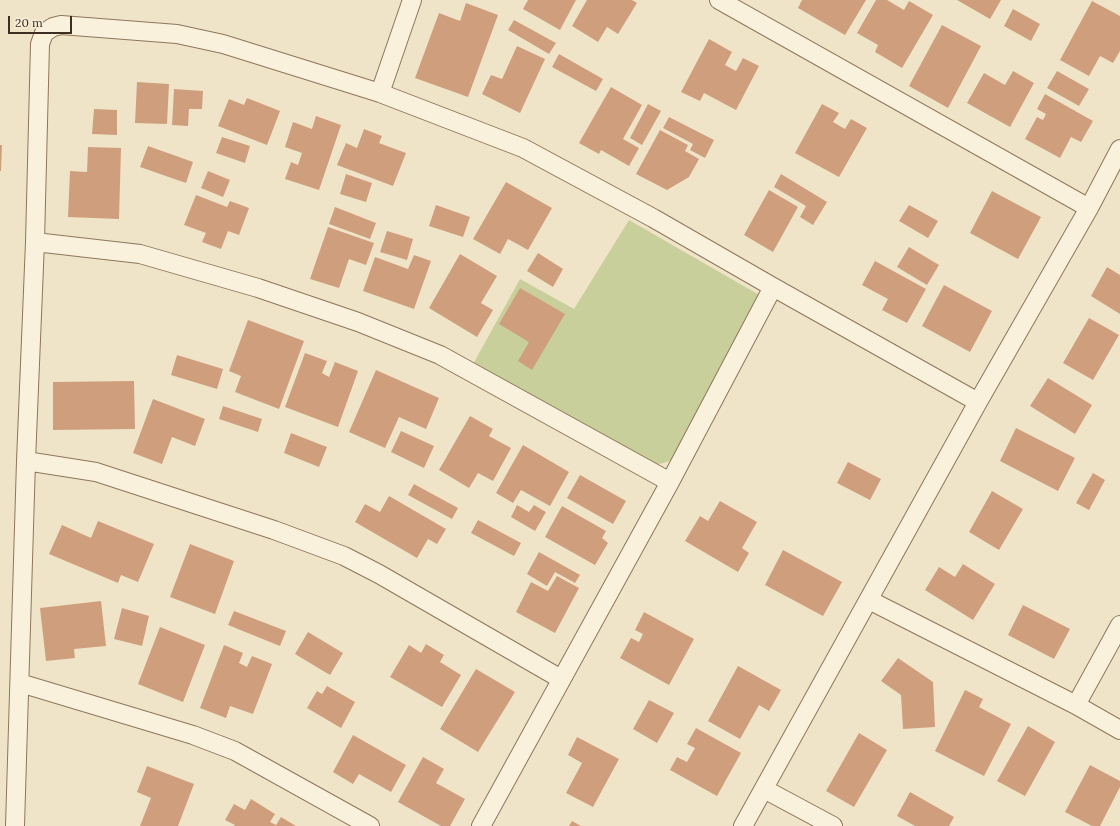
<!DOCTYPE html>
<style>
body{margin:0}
#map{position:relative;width:1120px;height:826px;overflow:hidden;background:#f0e4c8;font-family:Lora,serif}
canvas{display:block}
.scale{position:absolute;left:8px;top:16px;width:64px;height:18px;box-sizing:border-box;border:2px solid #3d2e20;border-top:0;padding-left:5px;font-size:12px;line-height:14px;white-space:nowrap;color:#3d2e20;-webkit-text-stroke:3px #f7eed8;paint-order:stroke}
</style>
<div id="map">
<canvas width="1120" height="826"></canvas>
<div class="scale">20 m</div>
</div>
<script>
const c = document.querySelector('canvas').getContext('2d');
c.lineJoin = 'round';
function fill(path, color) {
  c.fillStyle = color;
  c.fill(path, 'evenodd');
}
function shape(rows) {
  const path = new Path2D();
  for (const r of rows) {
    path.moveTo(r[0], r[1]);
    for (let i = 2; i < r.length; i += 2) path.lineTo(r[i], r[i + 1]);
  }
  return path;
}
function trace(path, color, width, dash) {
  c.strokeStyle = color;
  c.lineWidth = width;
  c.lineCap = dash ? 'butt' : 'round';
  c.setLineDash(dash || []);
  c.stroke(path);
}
fill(shape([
 [629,220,761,296,674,460,652,466,472,366,520,279,574,309]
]), '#c9cf9b');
fill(shape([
 [528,0,576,0,560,30,523,9],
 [587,0,632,0,637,3,618,34,607,27,598,42,572,26],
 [802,0,866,0,845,35,798,8],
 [876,0,887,0,904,10,909,1,933,15,902,68,875,52,878,45,857,33],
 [957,0,1001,0,990,19],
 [1092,1,1120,16,1120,51,1113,63,1100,56,1089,76,1060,60],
 [466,3,498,15,468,97,415,78,439,13,460,21],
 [1013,9,1040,24,1031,41,1004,26],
 [514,20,556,43,549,54,508,30],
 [942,25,981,46,948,108,909,86],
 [709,39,732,52,725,65,736,71,743,58,759,66,736,110,704,93,700,101,681,92],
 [517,46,545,59,520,113,482,94,491,75,502,79],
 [559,54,603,79,596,91,552,67],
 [1013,71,1034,83,1010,127,967,103,984,73,1005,85],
 [1057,71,1089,89,1079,106,1047,88],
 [137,82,169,84,167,124,135,123],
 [611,87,642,105,623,139,639,148,629,166,601,150,599,154,579,143],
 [174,89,203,91,202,109,189,109,188,126,172,125],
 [1045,94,1093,121,1081,142,1071,137,1060,158,1025,139,1037,117,1043,120,1046,114,1037,109],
 [247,98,280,111,267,145,218,126,229,99,244,105],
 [648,104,661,111,642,145,630,138],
 [822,104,839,113,833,122,845,129,851,119,867,128,839,177,795,153],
 [94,109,117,110,117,135,92,134],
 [316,116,341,125,319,190,285,179,291,162,298,165,302,153,285,147,293,122,312,129],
 [669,117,714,140,705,158,690,150,693,144,663,128],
 [364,129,382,136,379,143,406,153,393,186,337,165,346,143,357,148],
 [660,130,688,145,685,151,699,159,689,177,667,190,636,174],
 [222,137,250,146,245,163,216,153],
 [0,145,2,145,1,171,0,171],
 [148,146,193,162,186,183,140,167],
 [88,147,121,148,119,219,68,217,70,171,87,172],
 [208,171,230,180,223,197,201,188],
 [346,174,372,183,366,202,340,194],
 [781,174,827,202,813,225,800,217,806,206,774,187],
 [506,182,552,208,528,250,508,239,500,254,473,239],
 [769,190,798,207,773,252,744,235],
 [992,191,1041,217,1018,259,970,233],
 [196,195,227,207,230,201,249,208,239,235,228,231,221,249,202,242,206,233,184,225],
 [436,205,470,217,463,237,429,226],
 [909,205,938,221,928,238,899,221],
 [335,207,376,223,370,239,329,224],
 [328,227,374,243,366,265,349,259,339,288,310,279],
 [387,231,413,239,407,260,380,252],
 [909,247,939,265,927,285,897,267],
 [538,253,563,269,553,287,527,271],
 [460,254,497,276,481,303,493,310,477,337,429,308],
 [414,255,431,261,414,309,363,291,375,257,408,269],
 [875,261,926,289,907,323,882,310,888,299,862,285],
 [1107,267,1120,275,1120,314,1091,296],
 [944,285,992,311,970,352,922,326],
 [520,288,565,314,532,370,518,361,529,342,499,324],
 [1089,318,1119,335,1093,380,1063,363],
 [248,320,304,341,279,409,235,392,241,376,229,371],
 [305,353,327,361,322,373,329,377,335,362,358,371,338,427,285,407],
 [177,355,223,369,217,389,171,375],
 [376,370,439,398,426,429,399,417,385,448,349,432],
 [1048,378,1092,405,1075,434,1030,406],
 [134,381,135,429,53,430,53,382],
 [153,399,205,419,195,446,172,437,162,464,133,453],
 [223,406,262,419,258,432,219,419],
 [470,416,493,429,489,436,511,448,493,481,478,473,469,488,439,470],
 [1016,428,1075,458,1058,491,1000,461],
 [401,431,434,446,424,468,391,452],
 [291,433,327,447,319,467,284,453],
 [523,445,569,472,550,506,521,490,513,503,496,493],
 [848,462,881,479,870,500,837,483],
 [1093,473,1105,480,1089,510,1076,503],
 [580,475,626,501,613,524,567,498],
 [414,484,458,508,452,519,408,495],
 [992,491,1023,509,999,550,969,532],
 [389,496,446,529,437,544,428,539,417,558,355,522,365,504,380,512],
 [720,501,757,522,742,548,749,553,738,572,685,541,700,516,708,521],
 [517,505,529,512,534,505,546,512,535,531,511,517],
 [562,506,606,531,602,538,608,543,595,565,545,537],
 [478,520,521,543,514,556,471,533],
 [98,521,154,544,138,582,121,575,118,583,49,554,62,525,91,538],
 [190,544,234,561,215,614,170,597],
 [783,550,842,582,823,616,765,585],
 [539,552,580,575,575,583,555,572,547,586,527,574],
 [963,564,995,584,973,620,925,590,939,567,955,577],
 [557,576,579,588,555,633,516,612,531,582,548,591],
 [101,601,106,646,74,649,75,658,46,661,40,608],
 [1023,605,1070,629,1054,659,1008,635],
 [122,608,149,616,142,646,114,639],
 [234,611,286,631,280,646,228,625],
 [644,612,694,639,669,685,620,658,631,638,639,642,643,634,635,630],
 [160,627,205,645,183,702,138,684],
 [308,632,343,653,330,675,295,654],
 [426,644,444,655,440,662,461,675,442,707,390,677,409,645,421,653],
 [224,645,243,653,239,663,247,667,252,656,272,664,253,714,230,706,226,718,200,708],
 [898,658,933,682,935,727,903,729,901,695,881,681],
 [738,666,781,690,769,711,759,705,740,739,708,721],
 [476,669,515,692,478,752,440,729],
 [327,686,355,702,341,728,307,708,317,691,322,694],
 [965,690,983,699,979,707,1011,724,984,776,935,751],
 [649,700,674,713,657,743,633,729],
 [1028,726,1055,742,1025,796,997,781],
 [696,728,741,753,717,796,670,770,677,757,687,762,695,748,687,744],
 [859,733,887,750,854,807,826,791],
 [353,735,406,765,391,792,359,774,353,784,333,772],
 [577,737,619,759,593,807,566,793,582,763,568,755],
 [423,757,444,769,436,783,465,799,450,826,441,826,398,802],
 [1090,765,1120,781,1120,787,1100,826,1092,826,1065,812],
 [147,766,194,784,178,826,140,826,151,798,137,792],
 [910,792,954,817,949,826,915,826,897,816],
 [251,799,275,814,270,822,276,825,281,817,296,826,234,826,235,825,225,820,234,804,245,810],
 [572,821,581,826,569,826]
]), '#cf9f7d');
const minor = shape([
 [719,0,1089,208],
 [380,93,412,0],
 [35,242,140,254,258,288,358,322,440,355,670,482],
 [26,461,96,472,274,530,344,556,379,574,561,679],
 [869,600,1076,705,1120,625],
 [20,683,193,735,235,751,370,826],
 [1076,705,1120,730],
 [764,789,833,826],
 [15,826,26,461,35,242,40,44,44,33,53,27,61,25,177,34,223,44,380,93,523,148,653,218,773,287,978,402],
 [481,826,670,482,773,287],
 [743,826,978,402,1089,208,1120,149]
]);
trace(minor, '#8d765c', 20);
trace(minor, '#faf1dc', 18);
</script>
